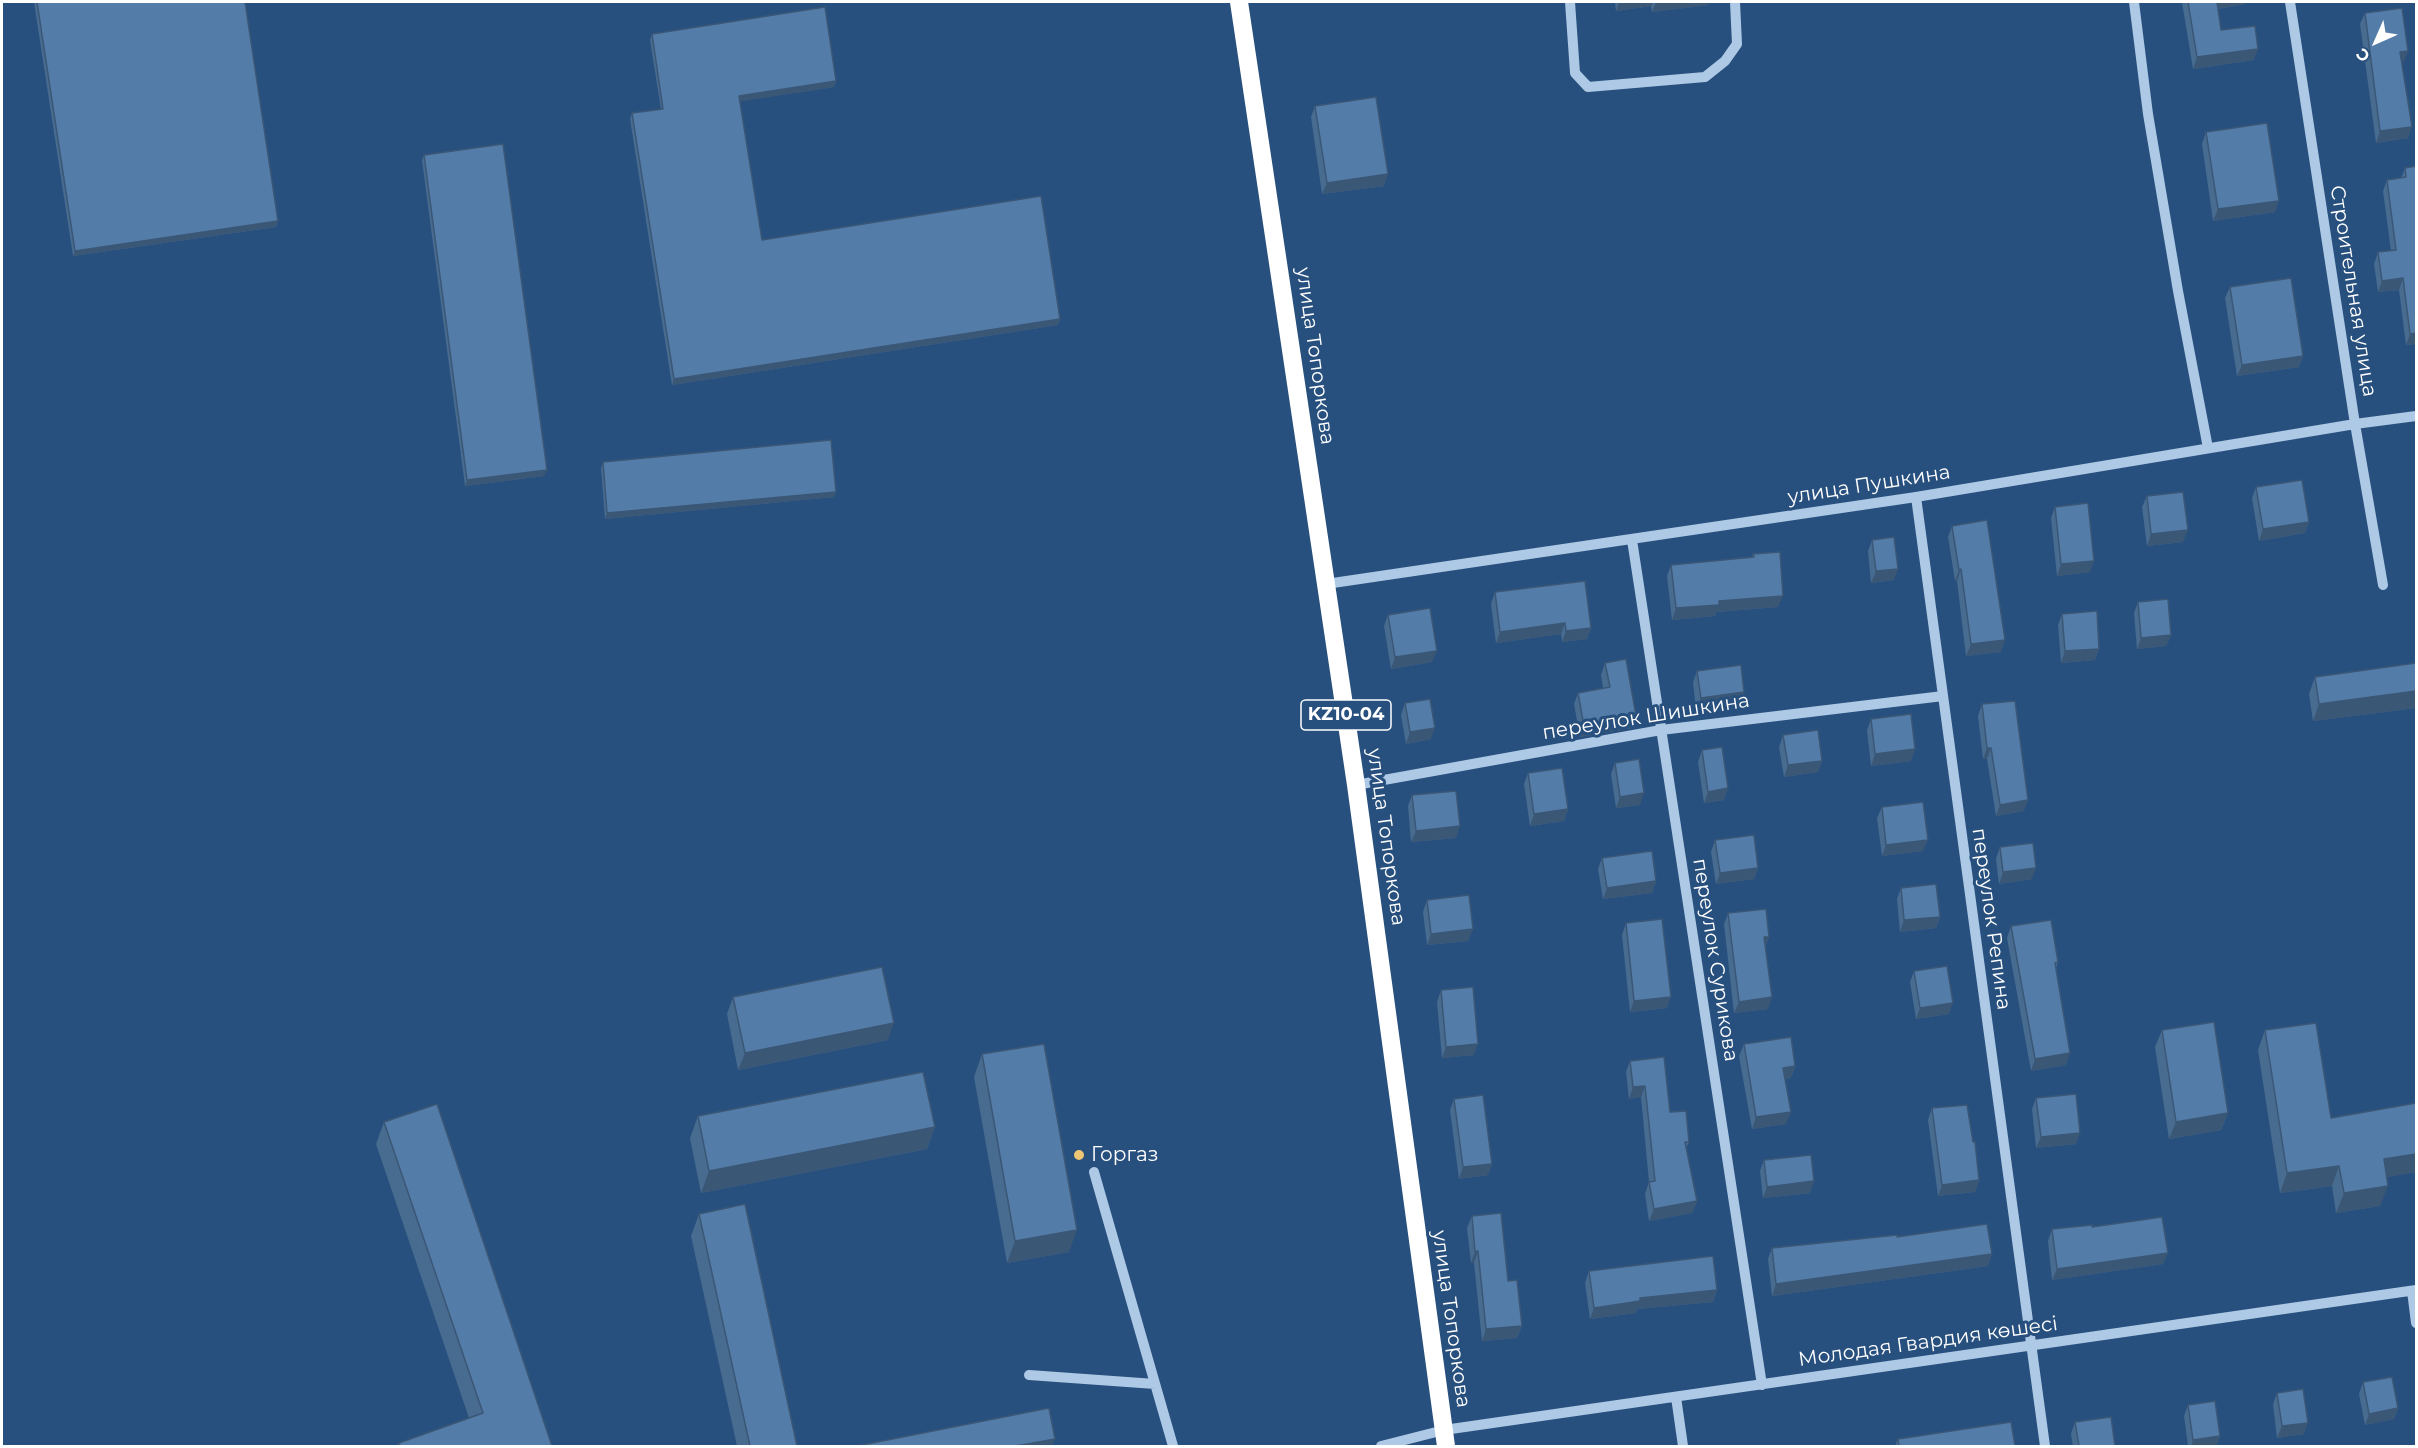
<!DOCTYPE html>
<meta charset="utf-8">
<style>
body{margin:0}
#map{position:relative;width:2418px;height:1448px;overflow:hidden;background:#28507e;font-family:Montserrat,sans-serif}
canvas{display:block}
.frame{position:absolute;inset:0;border:3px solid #fff;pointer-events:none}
.north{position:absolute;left:2346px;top:12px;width:60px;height:60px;-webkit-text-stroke:4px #28507e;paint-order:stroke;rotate:225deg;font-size:16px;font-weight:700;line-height:24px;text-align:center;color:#fff}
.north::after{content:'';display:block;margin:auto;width:21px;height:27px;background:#fff;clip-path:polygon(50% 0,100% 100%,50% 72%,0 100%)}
</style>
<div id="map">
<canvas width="2418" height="1448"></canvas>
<div class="frame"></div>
<div class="north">С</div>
</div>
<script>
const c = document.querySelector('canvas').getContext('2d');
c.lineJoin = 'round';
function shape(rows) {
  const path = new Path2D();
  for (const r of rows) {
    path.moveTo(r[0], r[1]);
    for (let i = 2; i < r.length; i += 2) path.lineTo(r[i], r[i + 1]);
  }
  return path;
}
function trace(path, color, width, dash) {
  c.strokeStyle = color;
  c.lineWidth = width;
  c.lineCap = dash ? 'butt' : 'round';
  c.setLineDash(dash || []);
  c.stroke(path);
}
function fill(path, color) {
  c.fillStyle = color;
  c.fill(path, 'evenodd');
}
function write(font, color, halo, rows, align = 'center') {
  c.font = font + ' Montserrat,sans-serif';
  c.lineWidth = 6;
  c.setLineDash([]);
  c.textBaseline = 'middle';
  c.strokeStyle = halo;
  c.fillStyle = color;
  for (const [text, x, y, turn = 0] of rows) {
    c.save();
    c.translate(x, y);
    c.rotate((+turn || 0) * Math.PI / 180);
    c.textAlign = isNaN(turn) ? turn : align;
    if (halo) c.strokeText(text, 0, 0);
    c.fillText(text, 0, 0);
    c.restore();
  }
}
trace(shape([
 [1570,2,1575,73,1588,87,1705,77,1725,61,1737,44,1735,2],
 [2134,2,2148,114,2178,291,2208,448],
 [2290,2,2355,424,2383,585],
 [1916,497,2045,1446],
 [1632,540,1762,1385],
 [1326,584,1916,497,2355,424,2416,416],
 [1356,785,1661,730,1943,696],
 [1094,1172,1173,1446],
 [2412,1291,2416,1323],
 [1029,1375,1155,1384],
 [1676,1397,1683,1446],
 [1381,1446,1444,1430,2416,1290]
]), '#aec9e5', 10);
trace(shape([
 [1239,2,1356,785,1446,1446]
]), '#fff', 18);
fill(shape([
 [34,2,245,2,278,221,276,227,73,256],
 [1615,2,1709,2,1708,5,1652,12,1651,6,1616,11],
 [2182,2,2246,2,2245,4,2218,9,2221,30,2254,60,2193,69],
 [2365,13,2404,62,2402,62,2408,138,2376,143,2360,24],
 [652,34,836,81,834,87,740,101,762,240,1060,319,1058,325,672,385,630,119,632,113,661,109,650,40],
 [1315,106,1384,186,1322,194,1311,117],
 [2206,132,2275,212,2213,221,2202,144],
 [424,155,544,476,465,486,422,160],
 [2416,166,2416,344,2406,345,2399,290,2378,292,2374,264,2378,252,2391,251,2383,191,2387,180,2401,178,2405,168],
 [2230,287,2303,356,2299,367,2237,376,2225,298],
 [603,462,834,497,605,519,601,468],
 [2256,487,2309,522,2305,533,2259,541,2252,498],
 [2147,496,2183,542,2147,546,2142,507],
 [2055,507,2090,572,2057,576,2051,518],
 [1952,526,2001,652,1966,656,1957,581,1955,581,1948,537],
 [1872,540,1894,580,1871,583,1868,551],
 [1753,554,1778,607,1716,612,1715,616,1672,620,1667,576,1671,565,1752,557],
 [1495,592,1591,628,1587,639,1562,642,1561,634,1496,643,1491,604],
 [2138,602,2171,635,2166,646,2137,649,2134,613],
 [2062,614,2099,649,2095,660,2061,663,2058,625],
 [1388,615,1432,662,1391,669,1384,626],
 [1605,663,1632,728,1580,737,1574,704,1578,693,1603,688,1601,675],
 [2416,663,2416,708,2313,721,2309,694,2315,677],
 [1697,671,1744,692,1740,704,1696,709,1693,682],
 [1405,703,1431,739,1406,744,1401,715],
 [1982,704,2024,811,1996,816,1987,759,1983,759,1978,716],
 [1871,719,1911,761,1871,766,1867,730],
 [1783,735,1822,761,1818,772,1784,777,1779,747],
 [1702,750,1724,800,1704,803,1698,762],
 [1615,763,1640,805,1616,808,1611,774],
 [1528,773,1568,809,1564,821,1530,826,1524,784],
 [1412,795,1456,838,1411,842,1408,806],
 [1882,807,1923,851,1882,856,1877,818],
 [1715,840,1758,868,1754,879,1716,884,1711,852],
 [2000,847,2032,879,1999,884,1996,859],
 [1602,858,1656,881,1652,893,1603,899,1598,869],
 [1901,888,1940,917,1936,928,1900,932,1897,899],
 [1427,900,1473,929,1468,941,1427,945,1423,912],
 [1728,913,1769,937,1765,947,1768,1009,1734,1013,1724,924],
 [1626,923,1667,1008,1630,1012,1622,935],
 [2011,926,2058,962,2056,969,2066,1065,2031,1071,2007,938],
 [1914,971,1949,1014,1916,1019,1910,982],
 [1441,990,1474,1055,1442,1058,1437,1002],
 [733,997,888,1040,738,1070,727,1014],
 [2162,1030,2228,1113,2221,1130,2169,1139,2155,1047],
 [2265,1030,2331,1118,2416,1172,2386,1177,2380,1206,2336,1213,2332,1186,2280,1193,2258,1050],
 [1744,1044,1795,1066,1791,1078,1785,1079,1786,1124,1752,1129,1739,1056],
 [982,1054,1069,1252,1007,1263,974,1077],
 [1630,1061,1670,1112,1689,1142,1686,1148,1697,1201,1692,1213,1649,1221,1645,1194,1649,1182,1641,1097,1629,1099,1626,1072],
 [2036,1098,2076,1144,2036,1148,2032,1109],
 [1454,1099,1492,1164,1488,1175,1459,1179,1450,1110],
 [1932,1108,1973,1142,1979,1180,1975,1192,1938,1196,1928,1120],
 [698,1116,935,1127,927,1149,701,1193,690,1138],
 [384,1122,552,1446,397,1446,399,1443,469,1418,376,1144],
 [1764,1160,1810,1193,1763,1198,1760,1171],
 [699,1214,797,1446,737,1446,691,1236],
 [1472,1216,1508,1281,1522,1326,1517,1338,1482,1341,1474,1263,1471,1263,1467,1228],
 [2092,1227,2163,1264,2052,1280,2048,1241,2052,1229],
 [1897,1237,1988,1266,1772,1296,1768,1259,1772,1248],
 [1589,1271,1717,1290,1713,1302,1637,1309,1636,1313,1590,1319,1585,1283],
 [2363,1382,2398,1408,2394,1419,2365,1425,2359,1394],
 [2277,1393,2304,1434,2277,1438,2273,1404],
 [2188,1405,2217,1446,2188,1446,2184,1416],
 [2075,1422,2115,1446,2073,1446,2071,1434],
 [1898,1439,2015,1446,1895,1446]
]), '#486b90');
fill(shape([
 [1619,2,1653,2,1651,6,1616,11],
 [1656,2,1709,2,1708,5,1652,12],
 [2215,2,2246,2,2245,4,2212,10],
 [2258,49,2254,60,2193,69,2197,57],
 [2408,51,2404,62,2396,63,2400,52],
 [836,81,834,87,737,102,739,96],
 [2412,127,2408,138,2376,143,2380,131],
 [1388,174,1384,186,1322,194,1327,183],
 [2279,201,2275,212,2213,221,2218,209],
 [278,221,276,227,73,256,75,251],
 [2403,278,2399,290,2378,292,2382,281],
 [1060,319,1058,325,672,385,674,379],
 [2416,333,2416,344,2406,345,2410,334],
 [2303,356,2299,367,2237,376,2242,365],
 [547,470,544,476,465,486,467,480],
 [836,492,834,497,605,519,607,513],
 [2309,522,2305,533,2259,541,2263,529],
 [2188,530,2183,542,2147,546,2151,534],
 [2094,561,2090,572,2057,576,2061,564],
 [1898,569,1894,580,1871,583,1876,571],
 [1961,569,1957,581,1955,581,1959,570],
 [1783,596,1778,607,1716,612,1715,616,1672,620,1676,608,1719,601],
 [1565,623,1561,634,1496,643,1500,632],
 [1591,628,1587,639,1562,642,1566,631],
 [2171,635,2166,646,2137,649,2141,638],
 [2005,640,2001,652,1966,656,1971,644],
 [2099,649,2095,660,2061,663,2065,651],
 [1437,651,1432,662,1391,669,1395,657],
 [2416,691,2416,708,2313,721,2319,704],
 [1744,692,1740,704,1696,709,1701,698],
 [1636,716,1632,728,1580,737,1584,726],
 [1435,728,1431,739,1406,744,1410,732],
 [1987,748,1991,748,1987,759,1983,759],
 [1915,749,1911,761,1871,766,1875,754],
 [1822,761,1818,772,1784,777,1788,765],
 [1728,788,1724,800,1704,803,1708,792],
 [1644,793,1640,805,1616,808,1620,797],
 [2028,800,2024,811,1996,816,2000,805],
 [1568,809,1564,821,1530,826,1534,814],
 [1460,826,1456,838,1411,842,1416,831],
 [1928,840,1923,851,1882,856,1886,845],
 [1758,868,1754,879,1716,884,1720,873],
 [2036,868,2032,879,1999,884,2003,872],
 [1656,881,1652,893,1603,899,1607,888],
 [1940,917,1936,928,1900,932,1904,920],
 [1473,929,1468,941,1427,945,1431,934],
 [1764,937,1769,937,1765,948],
 [1671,997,1667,1008,1630,1012,1634,1001],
 [1772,997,1768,1009,1734,1013,1739,1002],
 [1953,1003,1949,1014,1916,1019,1920,1008],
 [894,1023,888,1040,738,1070,745,1053],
 [1478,1044,1474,1055,1442,1058,1446,1047],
 [2070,1053,2066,1065,2031,1071,2035,1059],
 [1795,1066,1791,1078,1779,1080,1783,1068],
 [1645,1086,1641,1097,1629,1099,1633,1087],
 [1791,1112,1786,1124,1752,1129,1756,1117],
 [2228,1113,2221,1130,2169,1139,2176,1122],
 [935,1127,927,1149,701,1193,709,1171],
 [2080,1133,2076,1144,2036,1148,2041,1137],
 [2416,1154,2416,1172,2377,1179,2384,1159],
 [1492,1164,1488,1175,1459,1179,1463,1167],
 [2339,1166,2332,1186,2280,1193,2287,1173],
 [1979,1180,1975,1192,1938,1196,1942,1185],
 [1814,1181,1810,1193,1763,1198,1767,1187],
 [2388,1186,2380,1206,2336,1213,2344,1193],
 [1697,1201,1692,1213,1649,1221,1654,1209],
 [1077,1230,1069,1252,1007,1263,1015,1241],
 [1478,1251,1474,1263,1471,1263,1475,1252],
 [2168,1253,2163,1264,2052,1280,2057,1269],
 [1992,1254,1988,1266,1772,1296,1776,1284],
 [1717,1290,1713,1302,1637,1309,1636,1313,1590,1319,1594,1308,1640,1298],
 [1522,1326,1517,1338,1482,1341,1486,1329],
 [2398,1408,2394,1419,2365,1425,2369,1414],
 [2308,1423,2304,1434,2277,1438,2282,1426],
 [2220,1436,2217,1446,2191,1446,2193,1440],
 [1055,1439,1052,1446,1016,1446]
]), '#3b5776');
const building = shape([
 [37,2,245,2,278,221,75,251,37,2],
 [2188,2,2217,2,2221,30,2255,26,2258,49,2197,57,2188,2],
 [825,7,836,81,739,96,762,240,1041,196,1060,319,674,379,632,113,663,109,652,34,825,7],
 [2402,8,2408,51,2400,52,2412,127,2380,131,2365,13,2402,8],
 [1376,97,1388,174,1327,183,1315,106,1376,97],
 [2267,123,2279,201,2218,209,2206,132,2267,123],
 [503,144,547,470,467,480,424,155,503,144],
 [2416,166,2416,333,2410,334,2403,278,2382,281,2378,252,2396,250,2387,180,2406,177,2405,168,2416,166],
 [2291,278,2303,356,2242,365,2230,287,2291,278],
 [831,440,836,492,607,513,603,462,831,440],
 [2302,480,2309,522,2263,529,2256,487,2302,480],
 [2183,492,2188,530,2151,534,2147,496,2183,492],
 [2088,503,2094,561,2061,564,2055,507,2088,503],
 [1987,520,2005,640,1971,644,1961,569,1959,570,1952,526,1987,520],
 [1894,537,1898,569,1876,571,1872,540,1894,537],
 [1780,552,1783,596,1719,601,1719,605,1676,608,1671,565,1754,557,1753,554,1780,552],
 [1585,581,1591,628,1566,631,1565,623,1500,632,1495,592,1585,581],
 [2168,599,2171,635,2141,638,2138,602,2168,599],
 [1430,608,1437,651,1395,657,1388,615,1430,608],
 [2097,611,2099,649,2065,651,2062,614,2097,611],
 [1626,659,1636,716,1584,726,1578,693,1610,687,1605,663,1626,659],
 [2416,663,2416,691,2319,704,2315,677,2416,663],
 [1741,665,1744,692,1701,698,1697,671,1741,665],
 [1430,699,1435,728,1410,732,1405,703,1430,699],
 [2015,701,2028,800,2000,805,1991,748,1987,748,1982,704,2015,701],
 [1911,714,1915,749,1875,754,1871,719,1911,714],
 [1818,730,1822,761,1788,765,1783,735,1818,730],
 [1722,747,1728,788,1708,792,1702,750,1722,747],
 [1639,759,1644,793,1620,797,1615,763,1639,759],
 [1562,768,1568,809,1534,814,1528,773,1562,768],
 [1456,791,1460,826,1416,831,1412,795,1456,791],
 [1923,802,1928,840,1886,845,1882,807,1923,802],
 [1754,835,1758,868,1720,873,1715,840,1754,835],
 [2033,843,2036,868,2003,872,2000,847,2033,843],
 [1652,851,1656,881,1607,888,1602,858,1652,851],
 [1936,884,1940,917,1904,920,1901,888,1936,884],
 [1469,895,1473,929,1431,934,1427,900,1469,895],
 [1766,909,1769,937,1764,937,1772,997,1739,1002,1728,913,1766,909],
 [1662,919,1671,997,1634,1001,1626,923,1662,919],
 [2051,920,2058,962,2055,963,2070,1053,2035,1059,2011,926,2051,920],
 [1947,966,1953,1003,1920,1008,1914,971,1947,966],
 [882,967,894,1023,745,1053,733,997,882,967],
 [1473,987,1478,1044,1446,1047,1441,990,1473,987],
 [2214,1022,2228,1113,2176,1122,2162,1030,2214,1022],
 [2316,1023,2331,1118,2416,1103,2416,1154,2384,1159,2388,1186,2344,1193,2339,1166,2287,1173,2265,1030,2316,1023],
 [1791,1037,1795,1066,1783,1068,1791,1112,1756,1117,1744,1044,1791,1037],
 [1044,1044,1077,1230,1015,1241,982,1054,1044,1044],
 [1664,1057,1670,1112,1686,1111,1689,1142,1685,1142,1697,1201,1654,1209,1649,1182,1655,1181,1645,1086,1633,1087,1630,1061,1664,1057],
 [923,1072,935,1127,709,1171,698,1116,923,1072],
 [2076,1094,2080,1133,2041,1137,2036,1098,2076,1094],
 [1483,1095,1492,1164,1463,1167,1454,1099,1483,1095],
 [437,1104,552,1446,400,1446,399,1443,483,1413,384,1122,437,1104],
 [1967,1105,1973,1142,1975,1142,1979,1180,1942,1185,1932,1108,1967,1105],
 [1811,1155,1814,1181,1767,1187,1764,1160,1811,1155],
 [745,1204,797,1446,750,1446,699,1214,745,1204],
 [1501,1213,1508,1281,1517,1280,1522,1326,1486,1329,1478,1251,1475,1252,1472,1216,1501,1213],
 [2162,1217,2168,1253,2057,1269,2052,1229,2092,1225,2092,1227,2162,1217],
 [1987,1224,1992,1254,1776,1284,1772,1248,1897,1235,1897,1237,1987,1224],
 [1713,1256,1717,1290,1640,1298,1640,1301,1594,1308,1589,1271,1713,1256],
 [2392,1377,2398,1408,2369,1414,2363,1382,2392,1377],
 [2303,1389,2308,1423,2282,1426,2277,1393,2303,1389],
 [2215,1401,2220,1436,2193,1440,2188,1405,2215,1401],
 [1049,1408,1055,1439,1016,1446,857,1446,1049,1408],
 [2111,1417,2115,1446,2079,1446,2075,1422,2111,1417],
 [2011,1422,2015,1446,1899,1446,1898,1439,2011,1422]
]);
fill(building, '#547ca8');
trace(building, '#3b5776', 1.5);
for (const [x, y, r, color] of [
 [1079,1155,6,"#edc674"]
]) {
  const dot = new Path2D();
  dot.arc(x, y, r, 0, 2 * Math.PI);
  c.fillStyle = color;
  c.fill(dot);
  trace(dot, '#28507e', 2);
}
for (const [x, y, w] of [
 [1346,715,90]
]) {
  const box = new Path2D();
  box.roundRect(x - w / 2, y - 15, w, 30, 4.5);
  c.fillStyle = '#28507e';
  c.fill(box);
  trace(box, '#fff', 1.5);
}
write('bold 18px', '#fff', null, [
 ["KZ10-04",1346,715]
]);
write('20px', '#fff', '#28507e', [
 ["Строительная улица",2353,291,81],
 ["улица Топоркова",1315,356,82],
 ["улица Пушкина",1869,485,-9],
 ["переулок Шишкина",1646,717,-9],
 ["улица Топоркова",1386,837,82],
 ["переулок Репина",1991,919,82],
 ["переулок Сурикова",1715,960,81],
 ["улица Топоркова",1451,1319,82],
 ["Молодая Гвардия көшесі",1928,1342,-8]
]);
write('20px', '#fff', '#28507e', [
 ["Горгаз",1091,1155]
], 'left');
</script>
